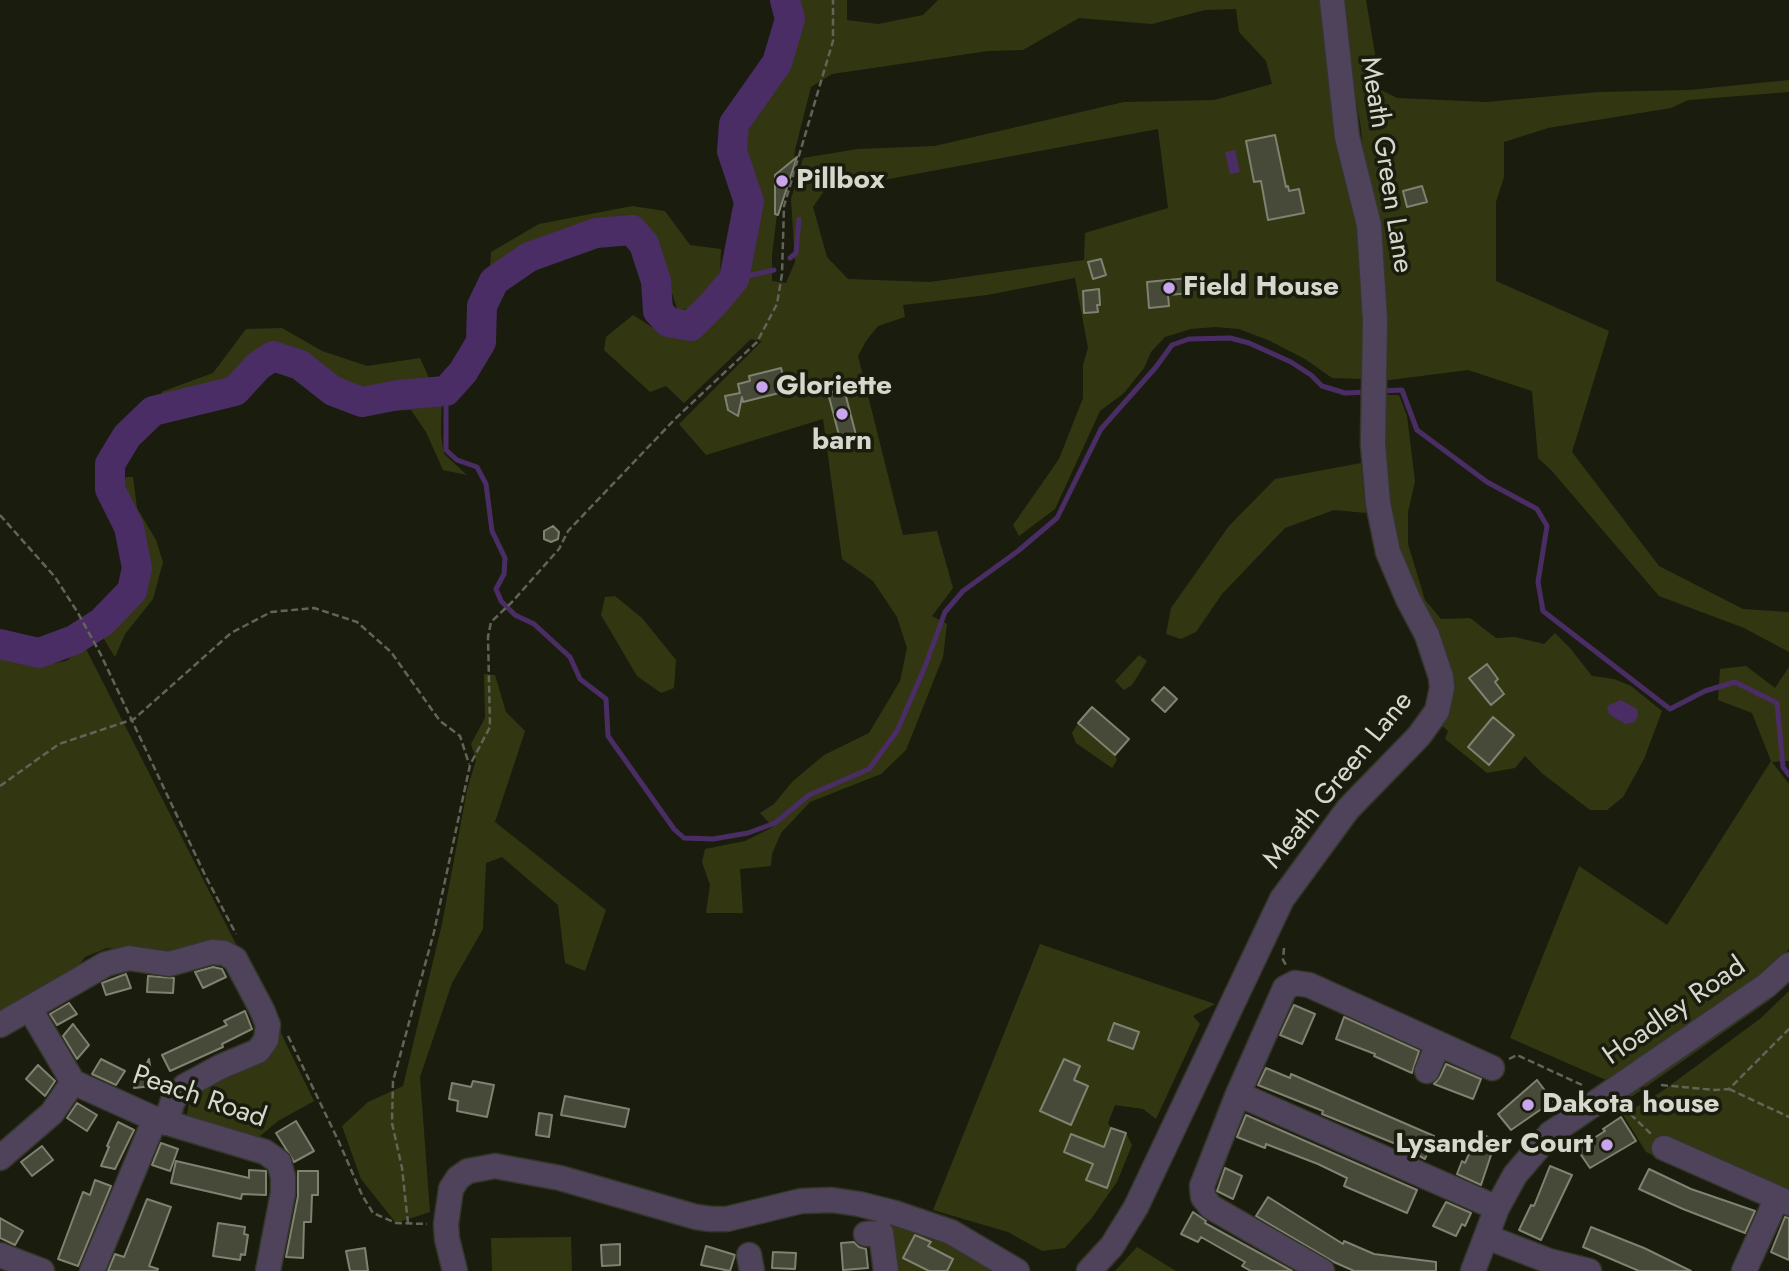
<!DOCTYPE html>
<style>
body{margin:0}
canvas{display:block;background:#1a1c0e}
</style>
<canvas width="1789" height="1271"></canvas>
<script>
const c = document.querySelector('canvas').getContext('2d');
c.lineJoin = 'round';
function fill(path, color) {
  c.fillStyle = color;
  c.fill(path, 'evenodd');
}
function shape(rows) {
  const path = new Path2D();
  for (const r of rows) {
    path.moveTo(r[0], r[1]);
    for (let i = 2; i < r.length; i += 2) path.lineTo(r[i], r[i + 1]);
  }
  return path;
}
function trace(path, color, width, dash) {
  c.strokeStyle = color;
  c.lineWidth = width;
  c.lineCap = dash ? 'butt' : 'round';
  c.setLineDash(dash || []);
  c.stroke(path);
}
function write(font, color, halo, rows, align = 'center') {
  c.font = font + ' Jost,sans-serif';
  c.lineWidth = 7;
  c.setLineDash([]);
  c.textBaseline = 'middle';
  c.strokeStyle = halo;
  c.fillStyle = color;
  for (const [text, x, y, turn = 0] of rows) {
    c.save();
    c.translate(x, y);
    c.rotate((+turn || 0) * Math.PI / 180);
    c.textAlign = isNaN(turn) ? turn : align;
    if (halo) c.strokeText(text, 0, 0);
    c.fillText(text, 0, 0);
    c.restore();
  }
}
fill(shape([
 [792,0,847,0,847,20,878,24,923,15,938,0,1325,0,1359,238,1365,340,1363,379,1332,378,1305,359,1268,340,1239,329,1215,327,1191,329,1165,337,1151,352,1144,368,1124,393,1100,411,1055,509,1019,536,1013,525,1059,459,1083,398,1083,365,1088,348,1075,278,987,295,903,305,905,317,878,326,866,341,858,356,903,535,937,531,953,588,932,616,947,624,943,657,906,750,881,774,810,802,781,833,772,854,771,866,740,869,743,913,706,913,710,885,702,862,705,849,745,841,773,827,760,813,774,804,793,781,824,755,869,733,900,681,907,648,897,617,873,581,842,559,823,419,706,455,679,424,762,341,751,339,684,403,666,386,650,392,604,350,606,337,633,315,658,331,685,333,702,322,739,282,744,244,756,204,750,182,739,159,739,138,748,114,784,65,796,19],
 [1236,9,1239,32,1266,61,1272,84,1214,100,1124,102,935,146,858,149,803,158,791,199,795,262,786,283,772,281,772,255,778,206,793,170,795,150,811,87,832,74,988,51,1023,50,1079,18,1152,24,1205,10],
 [1158,129,1168,208,1085,233,1084,260,930,282,848,279,827,257,813,207,824,191],
 [1341,0,1366,0,1381,90,1397,98,1486,102,1599,92,1689,90,1789,80,1789,92,1688,100,1671,108,1548,128,1504,142,1504,177,1496,202,1496,281,1609,331,1572,452,1659,566,1743,609,1789,612,1789,652,1744,628,1659,596,1552,471,1538,458,1532,391,1468,370,1382,381,1361,128,1342,20],
 [632,206,665,211,690,245,721,249,720,277,694,309,677,309,664,267,644,223,625,218,572,230,490,269,491,252,539,224],
 [282,328,322,351,367,366,420,358,429,378,442,386,441,435,444,454,467,475,443,470,426,432,411,410,360,412,393,401,390,383,349,388,279,347,260,350,235,377,202,390,167,399,161,392,213,373,246,329],
 [1379,395,1399,395,1407,416,1415,481,1408,512,1408,544,1425,600,1441,619,1470,618,1496,638,1515,637,1544,644,1555,633,1570,648,1592,676,1614,679,1631,686,1662,711,1644,759,1623,797,1607,810,1590,810,1543,774,1525,756,1515,768,1487,773,1445,739,1448,731,1440,724,1450,713,1453,693,1402,564,1387,503],
 [1361,463,1366,513,1334,510,1285,528,1222,594,1196,632,1181,639,1166,634,1171,608,1229,526,1275,479],
 [126,477,133,477,137,508,156,540,163,562,153,599,125,634,115,657,102,636,143,594,147,575,142,537,121,489],
 [615,596,642,618,676,660,674,688,661,693,637,676,601,615,605,597],
 [85,647,238,948,172,955,107,948,85,957,79,965,52,984,0,1013,0,656,42,665,66,661],
 [1139,655,1147,661,1132,685,1124,690,1115,681],
 [1746,666,1775,688,1789,667,1789,761,1772,762,1789,784,1789,949,1759,980,1606,1080,1510,1038,1579,866,1667,925,1771,761,1752,713,1718,700,1720,669],
 [484,674,495,675,506,712,525,731,495,822,606,910,585,971,565,963,558,905,502,857,486,863,483,929,452,983,420,1077,430,1212,396,1223,361,1179,342,1126,368,1102,403,1086,442,924,467,790,476,760,471,744,485,718],
 [1078,723,1115,755,1117,760,1112,768,1076,743,1072,733],
 [1040,944,1215,1004,1193,1016,1200,1024,1156,1119,1143,1109,1115,1105,1108,1123,1111,1128,1126,1133,1132,1145,1117,1182,1091,1219,1065,1248,1042,1251,1008,1232,933,1210],
 [1780,988,1770,1000,1610,1112,1608,1108],
 [1789,991,1789,1193,1662,1139,1655,1156,1646,1152,1623,1115,1664,1090,1761,1018],
 [277,1025,314,1101,278,1121,254,1141,201,1126,187,1115,189,1101,200,1087],
 [886,1220,926,1233,980,1261,994,1271,897,1271],
 [571,1237,572,1271,492,1271,491,1238],
 [1137,1247,1176,1271,1115,1271]
]), '#323711');
fill(shape([
 [1235,150,1240,172,1230,174,1225,152],
 [1621,700,1637,709,1638,716,1635,722,1625,724,1609,714,1607,706]
]), '#4a2d64');
trace(shape([
 [790,258,796,253,799,219],
 [734,279,774,270],
 [446,391,446,450,457,460,477,467,486,484,492,531,505,558,504,574,496,589,501,601,515,615,534,624,570,657,580,679,606,699,608,736,674,829,684,838,713,839,748,833,775,823,809,795,869,769,897,731,924,669,945,612,963,591,1018,551,1057,518,1101,429,1156,367,1172,345,1189,339,1230,338,1249,343,1291,362,1311,375,1322,386,1345,393,1368,392],
 [1381,391,1402,390,1417,430,1487,482,1537,509,1547,526,1538,582,1543,611,1670,709,1705,691,1735,682,1777,703,1783,767,1789,775]
]), '#4a2d64', 5);
trace(shape([
 [0,644,39,653,74,640,102,622,132,591,137,568,129,527,110,489,110,464,127,436,153,411,235,391,258,366,273,356,300,365,333,391,362,402,398,395,446,391,463,372,481,342,482,306,494,281,529,257,596,233,632,230,644,244,656,281,658,311,668,322,691,326,713,304,734,279,749,202,732,151,734,124,777,63,790,19,785,0]
]), '#4a2d64', 30);
const building = shape([
 [1275,135,1286,187,1288,186,1289,191,1299,189,1304,213,1268,220,1261,181,1254,182,1246,141,1275,135],
 [797,157,778,215,775,214,775,175,797,157],
 [1422,186,1427,202,1407,207,1403,191,1422,186],
 [1101,259,1106,275,1093,279,1088,262,1101,259],
 [1189,278,1191,293,1168,295,1169,306,1149,308,1147,282,1189,278],
 [1099,289,1100,305,1097,305,1098,312,1084,313,1083,291,1099,289],
 [781,368,787,391,743,402,742,397,738,416,728,410,725,396,740,393,738,384,750,381,749,376,781,368],
 [844,389,856,435,840,439,828,393,844,389],
 [553,526,559,532,558,539,551,542,544,539,544,531,553,526],
 [1487,664,1498,679,1495,682,1504,694,1491,705,1469,678,1487,664],
 [1164,687,1177,699,1165,712,1152,700,1164,687],
 [1092,707,1129,739,1115,755,1078,723,1092,707],
 [1493,717,1514,735,1489,765,1468,747,1493,717],
 [213,967,222,969,226,977,203,988,195,972,213,967],
 [126,974,131,988,106,995,102,983,126,974],
 [148,976,174,978,173,993,147,992,148,976],
 [69,1003,77,1014,57,1025,50,1014,69,1003],
 [1294,1005,1315,1014,1302,1044,1280,1035,1294,1005],
 [245,1011,252,1029,222,1044,223,1047,170,1071,162,1055,227,1025,224,1021,245,1011],
 [1344,1017,1419,1051,1412,1073,1374,1056,1375,1054,1336,1039,1344,1017],
 [1114,1023,1139,1032,1133,1049,1108,1040,1114,1023],
 [73,1024,89,1045,77,1059,63,1036,73,1024],
 [101,1059,125,1071,116,1085,92,1074,101,1059],
 [149,1059,153,1086,134,1088,149,1059],
 [1064,1059,1080,1066,1074,1080,1088,1086,1071,1125,1040,1111,1064,1059],
 [1446,1064,1481,1079,1473,1099,1434,1084,1440,1077,1446,1064],
 [38,1065,55,1081,45,1096,26,1079,38,1065],
 [1266,1068,1290,1078,1291,1074,1434,1136,1425,1159,1401,1146,1322,1114,1323,1111,1258,1085,1266,1068],
 [1537,1080,1553,1101,1511,1130,1498,1114,1537,1080],
 [473,1081,494,1085,487,1117,457,1111,458,1101,449,1099,452,1083,471,1087,473,1081],
 [565,1096,629,1109,625,1127,561,1115,565,1096],
 [77,1103,97,1115,87,1131,67,1118,77,1103],
 [539,1113,552,1115,549,1137,536,1135,539,1113],
 [1246,1115,1417,1190,1407,1213,1344,1186,1347,1178,1318,1164,1266,1144,1265,1148,1237,1137,1246,1115],
 [1621,1117,1636,1141,1590,1168,1577,1149,1605,1131,1603,1129,1621,1117],
 [296,1121,314,1151,294,1162,276,1133,296,1121],
 [118,1122,134,1130,115,1169,101,1166,109,1147,107,1146,118,1122],
 [1111,1128,1126,1133,1107,1188,1086,1180,1093,1164,1064,1152,1071,1134,1104,1147,1111,1128],
 [1478,1133,1496,1140,1481,1185,1457,1174,1462,1161,1465,1163,1478,1133],
 [161,1143,178,1149,170,1171,152,1165,161,1143],
 [42,1146,53,1160,32,1176,21,1162,42,1146],
 [176,1161,249,1178,249,1170,266,1171,266,1195,242,1194,241,1199,171,1183,176,1161],
 [1550,1166,1572,1175,1541,1240,1519,1230,1531,1205,1534,1206,1550,1166],
 [1225,1168,1242,1176,1233,1199,1217,1191,1225,1168],
 [1649,1169,1691,1189,1755,1211,1745,1233,1683,1209,1639,1189,1649,1169],
 [298,1171,318,1171,318,1195,312,1195,311,1222,304,1222,303,1258,286,1257,298,1196,298,1171],
 [95,1180,111,1186,78,1266,58,1259,83,1192,90,1195,95,1180],
 [1268,1197,1343,1244,1344,1241,1374,1254,1436,1262,1436,1271,1354,1271,1334,1262,1256,1216,1268,1197],
 [147,1199,171,1207,149,1266,158,1269,157,1271,108,1271,115,1254,124,1257,147,1199],
 [1446,1202,1471,1213,1465,1226,1462,1224,1456,1236,1433,1226,1446,1202],
 [1193,1212,1206,1221,1205,1223,1292,1271,1251,1271,1242,1266,1245,1262,1201,1237,1198,1242,1181,1234,1193,1212],
 [1785,1217,1789,1218,1789,1260,1771,1252,1785,1217],
 [0,1218,23,1231,15,1245,0,1238,0,1218],
 [218,1223,245,1227,244,1234,248,1235,245,1255,241,1254,240,1260,213,1256,218,1223],
 [1591,1227,1644,1248,1691,1271,1639,1271,1583,1247,1591,1227],
 [915,1235,931,1242,928,1246,953,1259,947,1271,929,1271,903,1258,915,1235],
 [854,1242,859,1247,866,1249,868,1268,843,1270,841,1243,854,1242],
 [620,1244,620,1265,602,1266,601,1245,620,1244],
 [706,1246,735,1255,730,1271,701,1265,706,1246],
 [365,1248,368,1271,350,1271,346,1251,365,1248],
 [773,1252,796,1253,795,1269,772,1268,773,1252]
]);
fill(building, '#474939');
trace(building, '#7f8270', 2);
const minor = shape([
 [30,1009,73,1082,155,1119,265,1152,279,1162,283,1177,283,1193,268,1271],
 [0,1025,106,964,129,958,169,964,212,952,224,953,235,959,262,1010,268,1025,266,1040,258,1051,220,1067,185,1086,173,1100,166,1123],
 [1427,1071,1438,1044],
 [1238,1094,1497,1208],
 [1664,1148,1789,1203],
 [0,1158,52,1113,73,1082],
 [866,1234,881,1233,886,1271],
 [1487,1237,1549,1261,1589,1271],
 [0,1255,42,1271],
 [749,1255,752,1271],
 [92,1271,155,1119],
 [455,1271,447,1239,446,1224,451,1189,458,1178,468,1171,495,1166,560,1178,696,1217,711,1219,727,1219,801,1201,832,1200,859,1204,895,1213,951,1232,1017,1271],
 [1089,1271,1112,1246,1136,1207,1282,899,1348,809,1419,736,1437,711,1442,688,1441,677,1427,635,1408,599,1388,552,1378,503,1373,444,1375,320,1369,225,1347,137,1332,0],
 [1322,1271,1211,1207,1203,1197,1202,1186,1238,1094,1285,988,1295,983,1309,985,1492,1068],
 [1473,1271,1497,1208,1515,1175,1550,1134,1767,985,1789,965],
 [1744,1271,1777,1198]
]);
trace(minor, '#343629', 27);
trace(shape([
 [0,515,55,577,78,613,100,653,206,877,236,934],
 [0,786,59,744,134,719,231,633,271,612,314,608,357,622,391,652,440,721,460,736,469,764],
 [1284,948,1283,960,1286,965],
 [288,1036,339,1142,362,1195,373,1213,396,1223,427,1224],
 [1509,1059,1517,1055,1582,1085],
 [1661,1085,1715,1090,1729,1089,1789,1029],
 [1729,1089,1789,1117],
 [1623,1107,1651,1134],
 [408,1223,402,1168,392,1123,393,1081,434,932,470,765,490,727,488,637,491,622,512,602,559,549,568,531,676,418,757,342,777,304,782,274,784,206,833,41,833,0]
]), '#626457', 2.5, [7, 3.5]);
trace(minor, '#4f435c', 24);
for (const [x, y, r, color] of [
 [782,181,7,"#c9a5ee"],
 [1169,288,7,"#c9a5ee"],
 [762,387,7,"#c9a5ee"],
 [842,414,7,"#c9a5ee"],
 [1528,1105,7,"#c9a5ee"],
 [1607,1145,7,"#c9a5ee"]
]) {
  const dot = new Path2D();
  dot.arc(x, y, r, 0, 2 * Math.PI);
  c.fillStyle = color;
  c.fill(dot);
  trace(dot, '#1a1c0e', 2.5);
}
write('28px', '#d6d8ce', '#1a1c0e', [
 ["Meath Green Lane",1385,165,81],
 ["Meath Green Lane",1339,781,-51],
 ["Hoadley Road",1675,1012,-35],
 ["Peach Road",199,1098,19]
]);
write('bold 28px', '#d6d8ce', '#1a1c0e', [
 ["Pillbox",796,181],
 ["Field House",1183,288],
 ["Gloriette",776,387],
 ["barn",842,442,"center"],
 ["Dakota house",1542,1105],
 ["Lysander Court",1593,1145,"right"]
], 'left');
</script>
